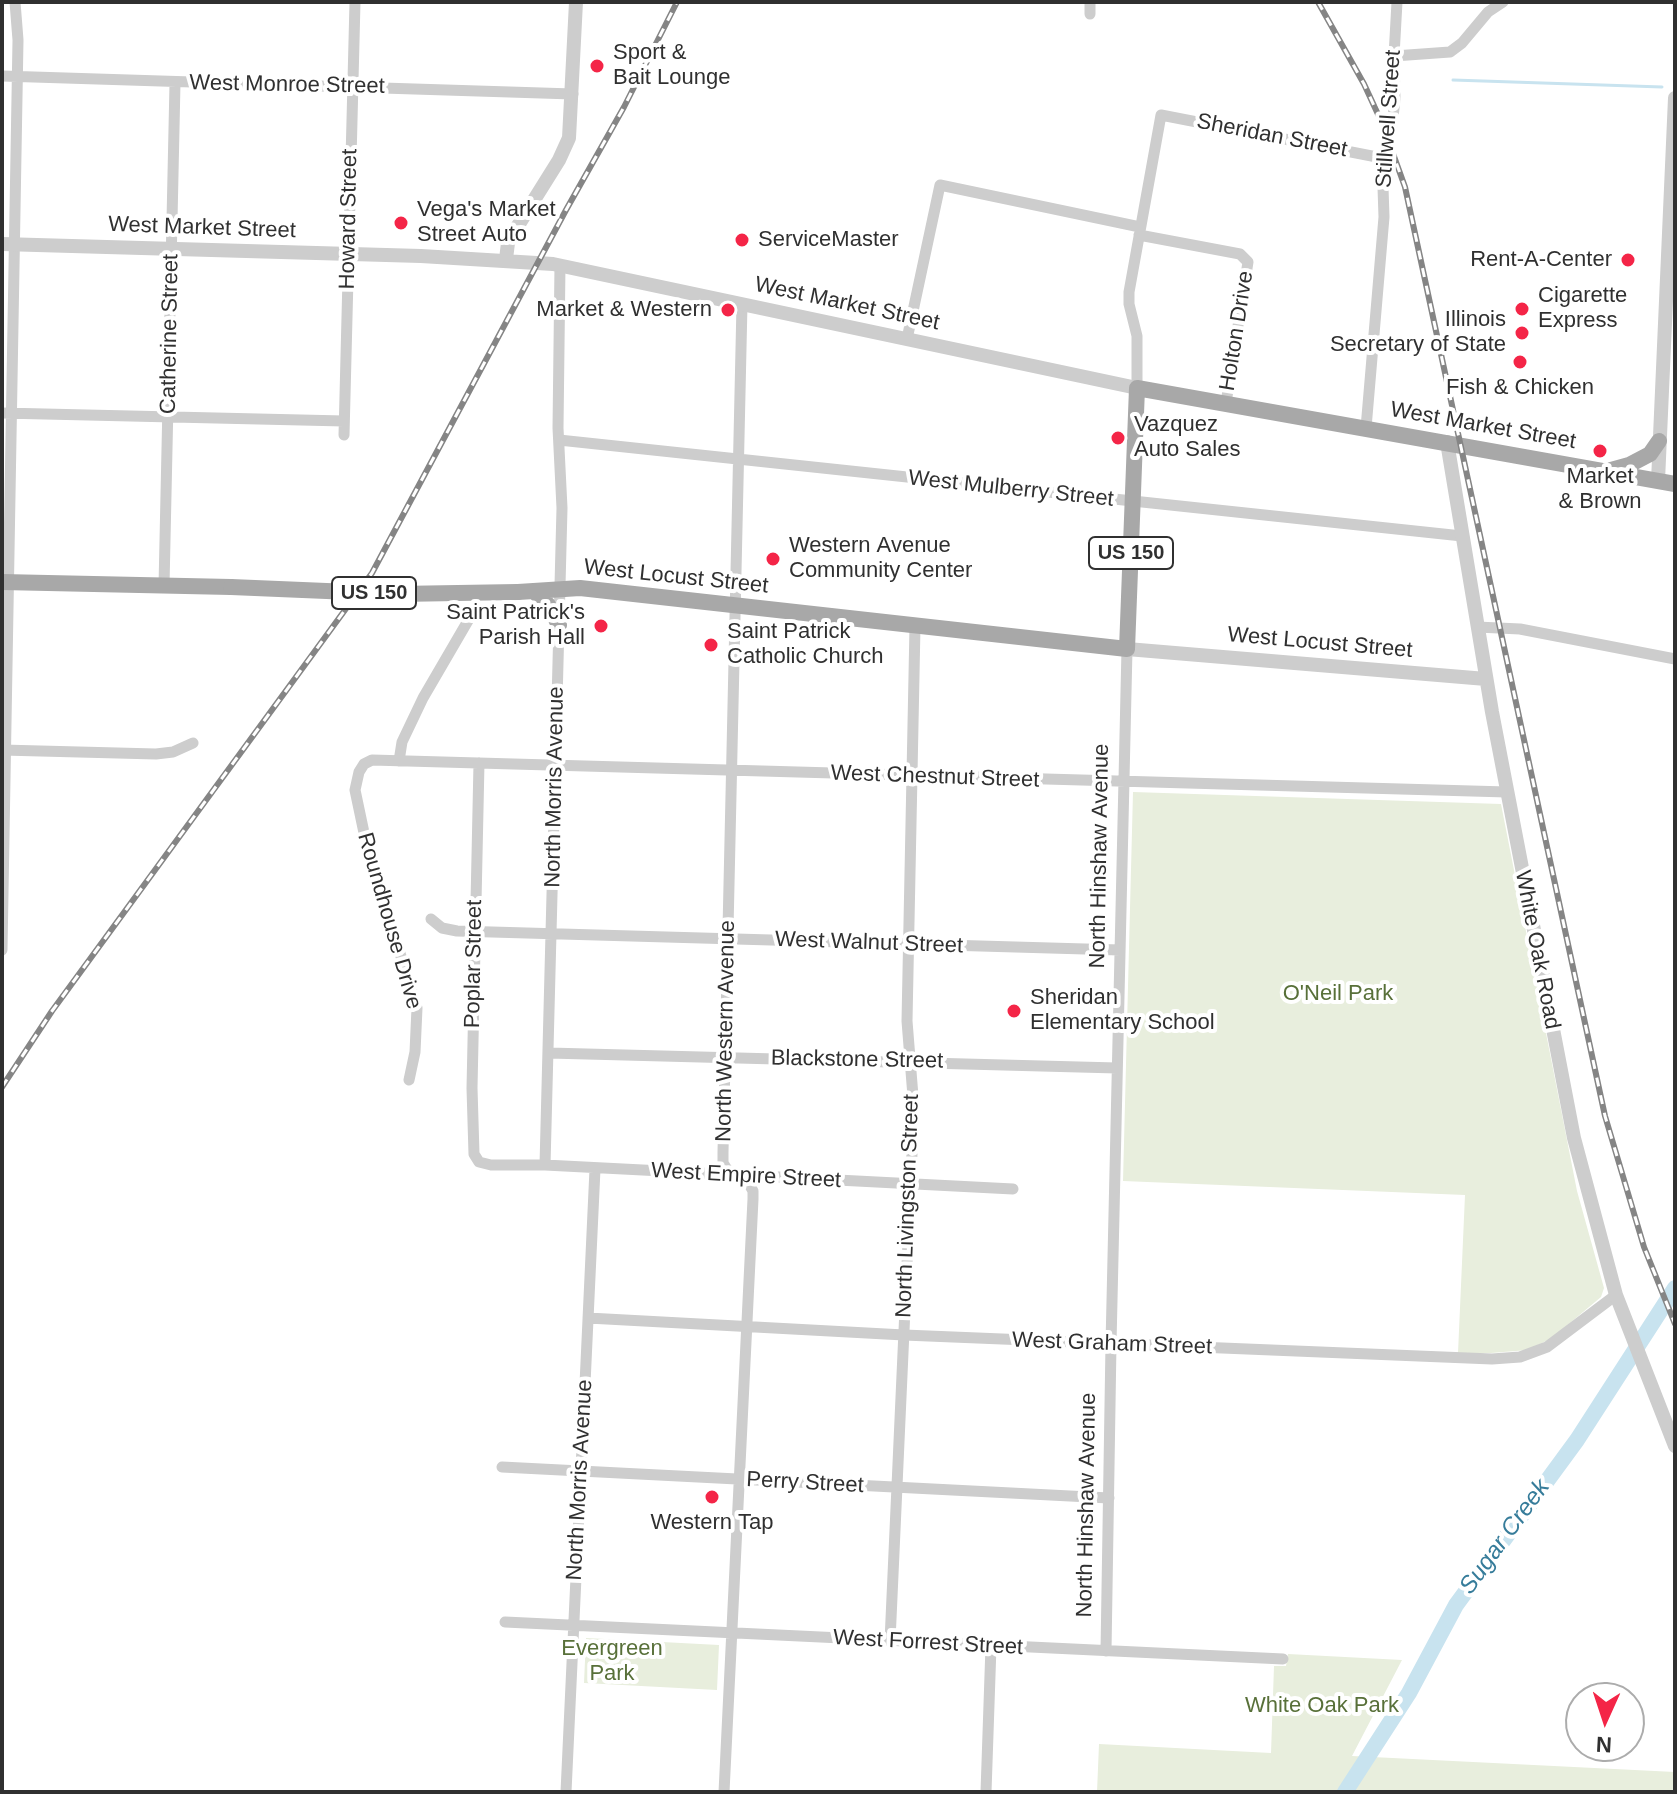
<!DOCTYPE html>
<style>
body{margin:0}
#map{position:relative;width:1677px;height:1794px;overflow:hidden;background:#fff;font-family:Arial,sans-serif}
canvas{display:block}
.frame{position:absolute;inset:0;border:4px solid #303030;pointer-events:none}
.north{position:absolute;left:1565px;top:1682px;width:80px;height:80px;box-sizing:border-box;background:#fff;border:2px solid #acacac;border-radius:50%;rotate:183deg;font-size:22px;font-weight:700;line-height:32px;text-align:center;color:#303030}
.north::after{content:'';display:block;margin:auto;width:28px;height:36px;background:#f42547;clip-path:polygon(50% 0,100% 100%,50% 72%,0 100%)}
</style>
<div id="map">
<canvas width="1677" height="1794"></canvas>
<div class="frame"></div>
<div class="north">N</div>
</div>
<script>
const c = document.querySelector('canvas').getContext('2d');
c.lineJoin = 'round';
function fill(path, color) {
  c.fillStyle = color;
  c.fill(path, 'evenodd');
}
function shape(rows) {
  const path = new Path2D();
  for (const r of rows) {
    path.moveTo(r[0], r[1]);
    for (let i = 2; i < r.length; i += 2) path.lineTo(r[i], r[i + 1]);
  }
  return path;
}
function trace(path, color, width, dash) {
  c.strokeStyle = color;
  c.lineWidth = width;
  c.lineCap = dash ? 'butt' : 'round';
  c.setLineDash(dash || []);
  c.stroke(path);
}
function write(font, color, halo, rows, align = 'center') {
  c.font = font + ' Arial,sans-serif';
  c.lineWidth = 8;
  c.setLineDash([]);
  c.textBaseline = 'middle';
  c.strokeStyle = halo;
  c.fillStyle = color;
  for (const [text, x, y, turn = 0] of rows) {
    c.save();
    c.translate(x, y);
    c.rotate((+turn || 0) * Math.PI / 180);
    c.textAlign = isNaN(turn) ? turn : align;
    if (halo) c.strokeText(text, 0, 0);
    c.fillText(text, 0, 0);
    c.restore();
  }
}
fill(shape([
 [1133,792,1501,804,1577,1191,1604,1288,1601,1297,1552,1338,1528,1350,1491,1353,1458,1353,1465,1195,1123,1181],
 [586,1638,719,1645,717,1690,584,1683],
 [1288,1654,1402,1660,1352,1756,1675,1772,1675,1792,1097,1792,1099,1744,1271,1753,1274,1666,1286,1666]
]), '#e8eedd');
trace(shape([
 [1453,80,1662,87]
]), '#c8e3ef', 3);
trace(shape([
 [1345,1792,1409,1693,1456,1605,1577,1440,1675,1288]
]), '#c8e3ef', 16);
trace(shape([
 [1090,14,1090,2],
 [1394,56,1450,52,1462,43,1488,12,1503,2],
 [2,76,573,94],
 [1139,235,1240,254,1248,262,1226,403],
 [907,339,940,185,1140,227],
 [1137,388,1137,336,1129,304,1129,292,1161,115,1382,158],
 [2,413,344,421],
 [1366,428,1384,217,1382,158,1392,127,1395,99,1394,56,1397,2],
 [344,435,355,2],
 [559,440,1462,536],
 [164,586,175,83],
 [1477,627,1520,629,1675,659],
 [2,750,156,754,173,752,193,743],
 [399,761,402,742,423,698,469,619],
 [479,763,472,1088,474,1154,479,1162,491,1165,545,1165,1013,1189],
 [431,919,442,928,457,931,1120,950],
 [2,950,18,40,15,2],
 [549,1053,1117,1068],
 [409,1080,415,1052,417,1008,367,847,355,790,359,772,364,764,372,760,1507,792],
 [545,1165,562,508,558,428,560,265],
 [588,1318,904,1335,1492,1359,1520,1357,1547,1347,1616,1295],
 [502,1467,1109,1498],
 [505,1622,1283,1659],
 [890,1641,914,1109,907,1021,915,626],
 [1106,1651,1111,1344,1127,649],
 [566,1792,595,1169],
 [724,1792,753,1199,753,1191,749,1184,728,1171,723,1163,723,1152,742,304],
 [986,1792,991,1646]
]), '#cdcdcd', 11);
trace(shape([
 [2,244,421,256,553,264,1137,388],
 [506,259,508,243,514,232,559,160,569,138,576,2],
 [1447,442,1492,712,1574,1138,1616,1295,1675,1446],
 [1658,481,1675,98],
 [1127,649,1486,679]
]), '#cdcdcd', 14);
trace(shape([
 [1611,470,1629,465,1650,454,1659,441],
 [2,582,231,587],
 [534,591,548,605,559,625],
 [518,592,580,588,1127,649,1137,388,1675,484]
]), '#a8a8a8', 16);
const rail = shape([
 [1318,2,1364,84,1382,123,1405,187,1605,1116,1644,1247,1675,1324],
 [2,1087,52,1011,372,573,566,210,624,107,677,2]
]);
trace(rail, '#858585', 6);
trace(rail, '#fff', 3, [9]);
trace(shape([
 [231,587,398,594,518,592]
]), '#a8a8a8', 16);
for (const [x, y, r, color] of [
 [597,66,8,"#f42547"],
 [401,223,8,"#f42547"],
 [742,240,8,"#f42547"],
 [1628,260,8,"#f42547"],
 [1522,309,8,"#f42547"],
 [728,310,8,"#f42547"],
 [1522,333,8,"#f42547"],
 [1520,362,8,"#f42547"],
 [1118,438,8,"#f42547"],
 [1600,451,8,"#f42547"],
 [773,559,8,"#f42547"],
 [601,626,8,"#f42547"],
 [711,645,8,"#f42547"],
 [1014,1011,8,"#f42547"],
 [712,1497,8,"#f42547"]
]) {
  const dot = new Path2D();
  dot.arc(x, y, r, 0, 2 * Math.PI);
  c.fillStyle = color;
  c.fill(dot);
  trace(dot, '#fff', 3);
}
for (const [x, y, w] of [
 [1131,553,84],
 [374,593,84]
]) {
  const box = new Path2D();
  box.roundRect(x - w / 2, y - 16, w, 32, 6);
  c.fillStyle = '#fff';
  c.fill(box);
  trace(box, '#303030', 2);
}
write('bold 20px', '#303030', null, [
 ["US 150",1131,553],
 ["US 150",374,593]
]);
write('22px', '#303030', '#fff', [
 ["Sport &",613,53],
 ["Bait Lounge",613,78],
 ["Vega's Market",417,210],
 ["Street Auto",417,235],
 ["ServiceMaster",758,240],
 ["Rent-A-Center",1612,260,"right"],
 ["Cigarette",1538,296],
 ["Express",1538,321],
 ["Market & Western",712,310,"right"],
 ["Illinois",1506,320,"right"],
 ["Secretary of State",1506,345,"right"],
 ["Fish & Chicken",1520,388,"center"],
 ["Vazquez",1134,425],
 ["Auto Sales",1134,450],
 ["Market",1600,477,"center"],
 ["& Brown",1600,502,"center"],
 ["Western Avenue",789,546],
 ["Community Center",789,571],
 ["Saint Patrick's",585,613,"right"],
 ["Parish Hall",585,638,"right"],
 ["Saint Patrick",727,632],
 ["Catholic Church",727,657],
 ["Sheridan",1030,998],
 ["Elementary School",1030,1023],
 ["Western Tap",712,1523,"center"]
], 'left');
write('22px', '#303030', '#fff', [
 ["West Monroe Street",287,85,1],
 ["Stillwell Street",1389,119,-86],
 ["Sheridan Street",1272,136,11],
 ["Howard Street",349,219,-89],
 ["West Market Street",202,228,2],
 ["West Market Street",847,304,12],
 ["Holton Drive",1237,331,-81],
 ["Catherine Street",170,334,-89],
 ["West Market Street",1483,426,10],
 ["West Mulberry Street",1011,489,6],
 ["West Locust Street",676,577,6],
 ["West Locust Street",1320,643,5],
 ["West Chestnut Street",935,777,2],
 ["North Morris Avenue",555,787,-89],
 ["North Hinshaw Avenue",1100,856,-89],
 ["Roundhouse Drive",389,921,74],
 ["West Walnut Street",869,943,2],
 ["White Oak Road",1537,950,79],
 ["Poplar Street",474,964,-89],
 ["North Western Avenue",726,1031,-89],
 ["Blackstone Street",857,1060,1],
 ["West Empire Street",746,1176,3],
 ["North Livingston Street",908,1206,-88],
 ["West Graham Street",1112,1344,2],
 ["North Morris Avenue",580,1480,-87],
 ["Perry Street",805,1483,3],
 ["North Hinshaw Avenue",1087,1505,-89],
 ["West Forrest Street",928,1643,3]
]);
write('22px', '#587039', '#fff', [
 ["O'Neil Park",1338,994],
 ["Evergreen",612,1649],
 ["Park",612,1674],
 ["White Oak Park",1322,1706]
]);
write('italic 24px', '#367c9a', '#fff', [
 ["Sugar Creek",1505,1537,-54]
]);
</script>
